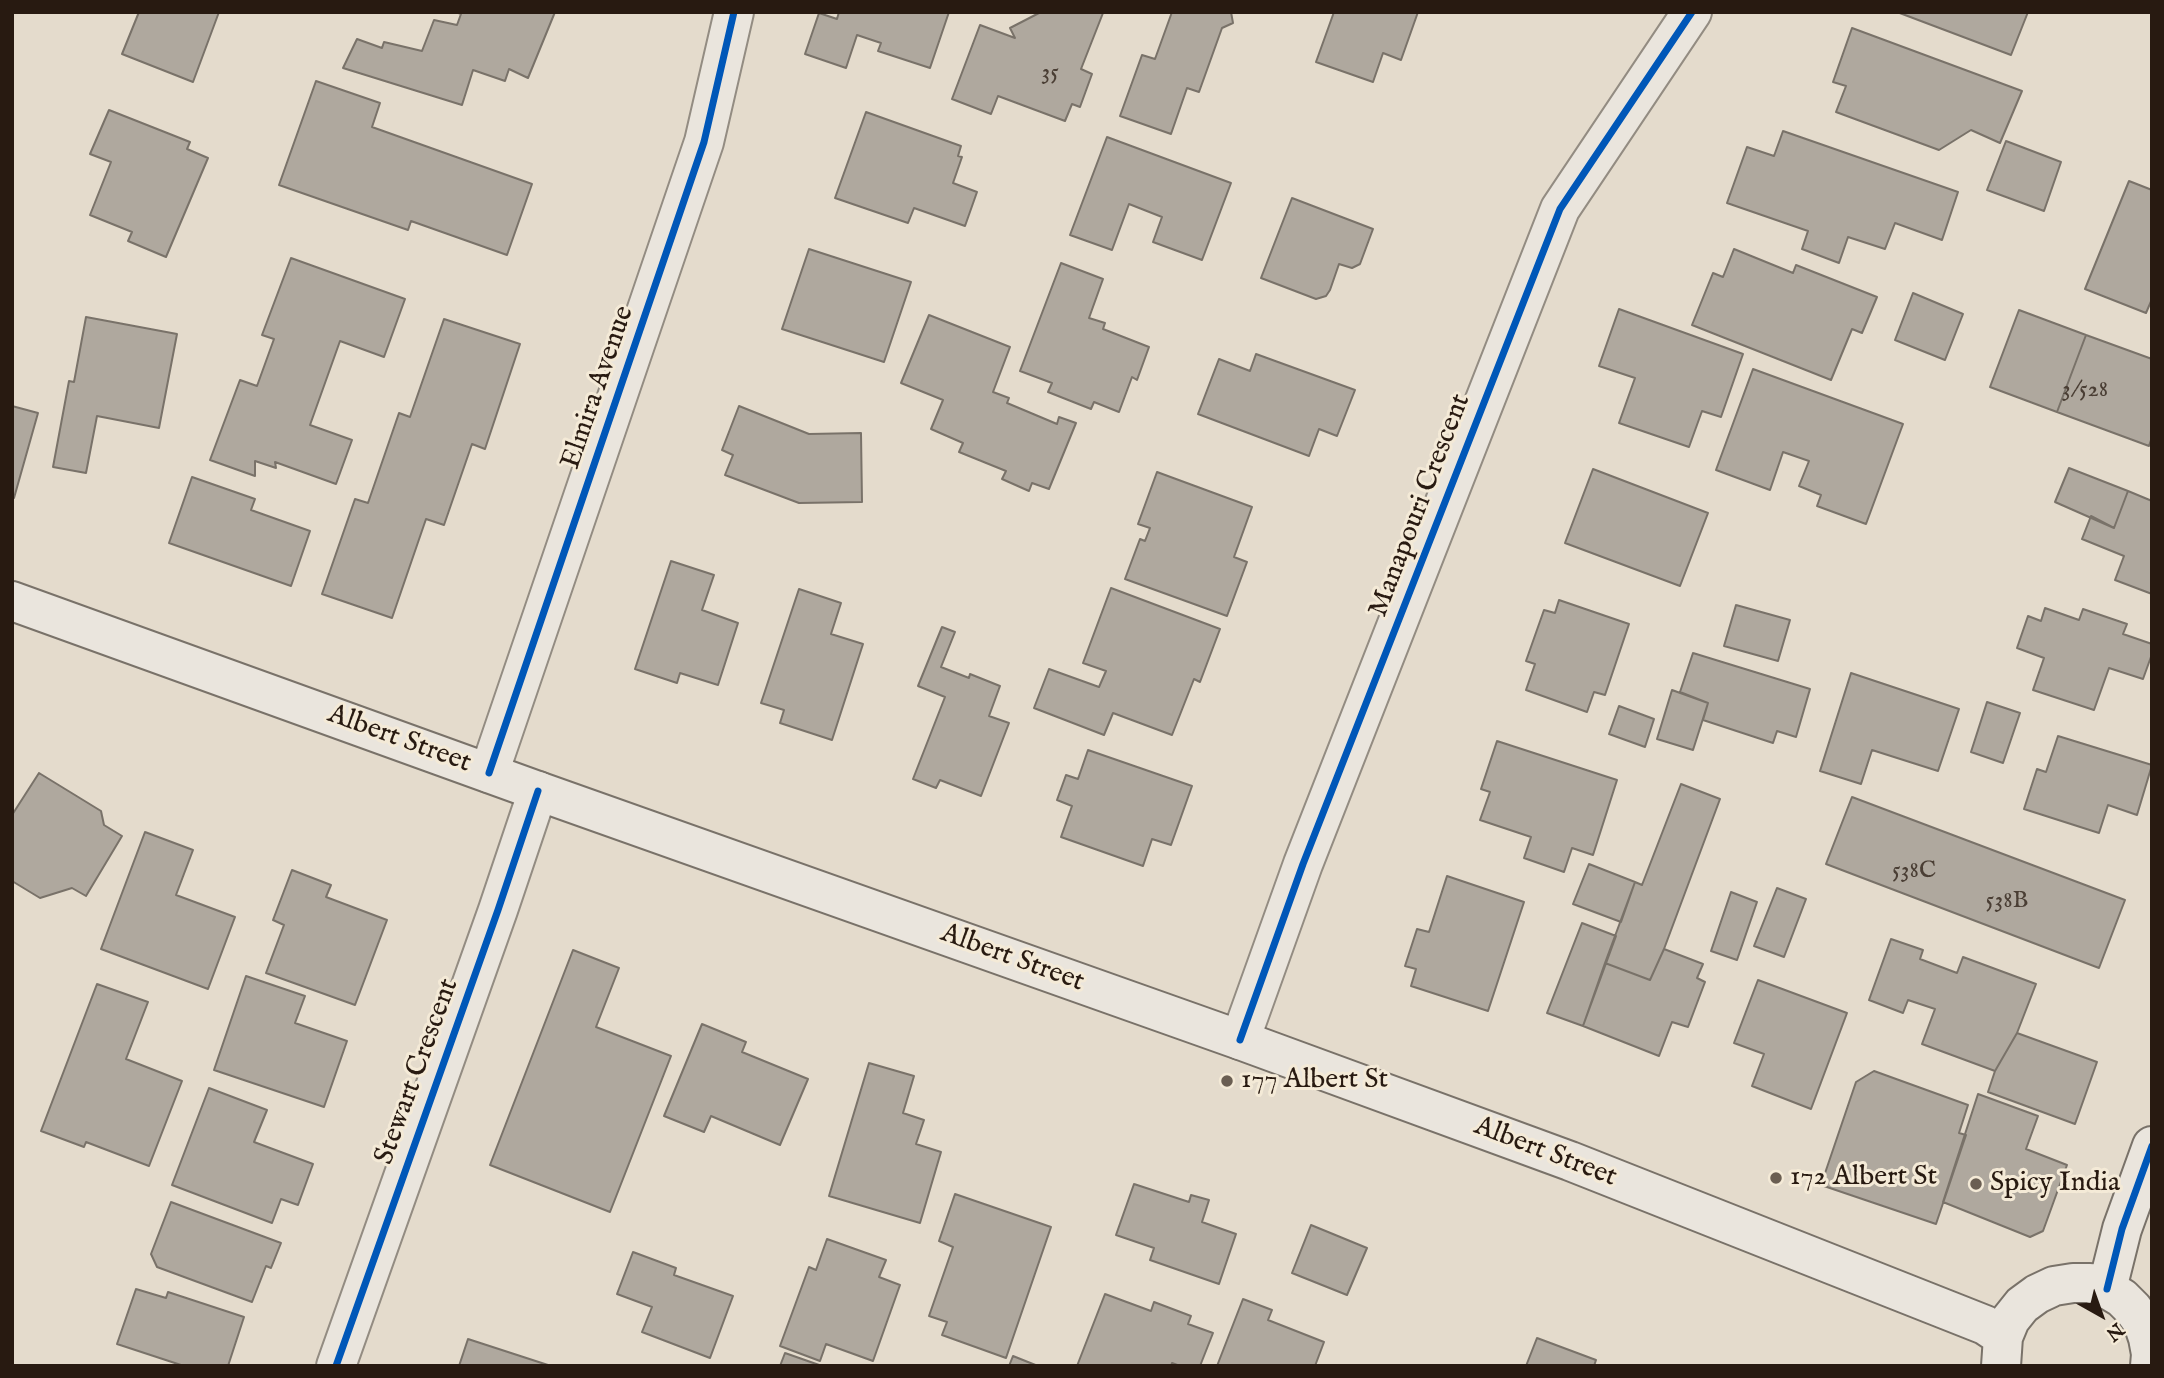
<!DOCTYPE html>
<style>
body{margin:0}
#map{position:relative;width:2164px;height:1378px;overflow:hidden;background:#e4dbcc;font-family:"IM FELL English",serif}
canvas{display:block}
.frame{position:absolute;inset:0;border:14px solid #281a11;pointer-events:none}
.north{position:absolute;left:2066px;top:1280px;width:70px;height:70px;-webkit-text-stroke:5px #f4ead7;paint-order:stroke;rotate:140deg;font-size:19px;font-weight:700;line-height:28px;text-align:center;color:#281a11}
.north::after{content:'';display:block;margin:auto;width:24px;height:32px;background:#281a11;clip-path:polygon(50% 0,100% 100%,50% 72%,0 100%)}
</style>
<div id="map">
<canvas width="2164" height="1378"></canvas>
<div class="frame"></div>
<div class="north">N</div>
</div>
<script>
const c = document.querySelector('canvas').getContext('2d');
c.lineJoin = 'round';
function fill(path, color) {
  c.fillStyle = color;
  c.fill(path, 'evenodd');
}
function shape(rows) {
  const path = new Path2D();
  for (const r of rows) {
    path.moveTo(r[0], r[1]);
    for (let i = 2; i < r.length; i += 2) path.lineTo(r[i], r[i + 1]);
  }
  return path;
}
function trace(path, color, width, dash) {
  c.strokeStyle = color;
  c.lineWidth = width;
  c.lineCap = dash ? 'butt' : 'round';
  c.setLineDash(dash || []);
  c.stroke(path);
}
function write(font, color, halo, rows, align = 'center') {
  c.font = font + ' "IM FELL English",serif';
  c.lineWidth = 6;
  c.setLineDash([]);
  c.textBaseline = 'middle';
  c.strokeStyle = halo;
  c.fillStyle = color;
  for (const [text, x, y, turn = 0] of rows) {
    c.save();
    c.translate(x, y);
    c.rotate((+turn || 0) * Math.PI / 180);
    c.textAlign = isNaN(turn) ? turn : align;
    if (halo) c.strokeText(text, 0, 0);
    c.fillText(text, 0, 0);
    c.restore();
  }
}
const building = shape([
 [139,12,219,12,193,82,122,54,139,12],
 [456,12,555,12,528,78,509,69,505,81,473,70,462,105,343,68,357,39,382,48,384,42,422,51,434,20,457,25,461,14,456,12],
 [839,12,949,12,930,68,878,51,881,43,857,35,846,68,805,54,819,13,837,19,839,12],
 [1041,12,1103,13,1081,69,1092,74,1080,107,1072,104,1065,121,998,96,991,114,952,99,980,25,1015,38,1010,28,1041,12],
 [1172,12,1231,12,1233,23,1222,28,1199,92,1187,88,1171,134,1120,116,1142,55,1155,59,1172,12],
 [1334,12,1418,12,1401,60,1383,53,1373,82,1316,62,1334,12],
 [1897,12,2028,12,2011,55,1897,12],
 [1852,28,2022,91,2000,143,1971,130,1939,150,1836,112,1846,86,1833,82,1852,28],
 [316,81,380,103,372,127,532,184,507,255,411,221,408,230,279,185,316,81],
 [109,110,190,142,187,149,208,158,166,257,128,241,132,232,90,215,111,162,90,154,109,110],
 [866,112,961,146,958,156,962,157,953,183,977,192,965,226,914,208,908,223,835,198,866,112],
 [1783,131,1958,192,1942,240,1895,223,1885,249,1848,237,1839,263,1802,249,1808,231,1727,203,1747,147,1774,156,1783,131],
 [1107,137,1231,183,1202,260,1153,242,1162,217,1129,204,1112,250,1070,235,1107,137],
 [2006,141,2061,162,2044,211,1987,190,2006,141],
 [2129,181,2152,190,2152,299,2146,313,2085,289,2129,181],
 [1292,198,1373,229,1360,264,1352,268,1339,264,1330,290,1326,296,1316,299,1261,278,1292,198],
 [809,249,911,282,884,362,782,329,809,249],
 [1734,249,1793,273,1796,265,1877,297,1862,333,1852,329,1831,380,1692,325,1713,273,1723,277,1734,249],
 [291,258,405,299,384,357,340,341,310,425,352,440,336,484,275,462,276,468,255,461,255,476,210,460,240,380,257,386,274,339,262,335,291,258],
 [1061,263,1103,279,1089,318,1105,323,1103,329,1149,347,1137,380,1132,377,1119,412,1094,402,1091,409,1048,392,1052,383,1020,371,1061,263],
 [1913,293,1963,314,1945,360,1895,340,1913,293],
 [1619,309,1743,354,1721,417,1702,411,1689,447,1619,423,1635,378,1599,366,1619,309],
 [2019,310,2086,335,2057,412,1990,387,2019,310],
 [929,315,1010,347,993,392,1009,398,1007,403,1057,424,1059,417,1076,423,1049,489,1032,483,1029,491,1002,479,1006,471,959,452,963,443,931,429,943,400,901,383,929,315],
 [86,317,177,334,159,428,97,416,86,473,53,467,69,381,74,382,86,317],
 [444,319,520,344,485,449,472,444,444,525,426,519,392,618,322,594,355,499,368,503,399,413,410,417,444,319],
 [2086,335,2152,359,2152,437,2149,446,2057,412,2086,335],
 [1256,354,1355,390,1337,436,1319,429,1309,456,1198,414,1219,359,1250,371,1256,354],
 [1753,369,1903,424,1866,524,1817,506,1821,495,1799,486,1809,461,1783,452,1770,490,1716,470,1753,369],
 [12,406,38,413,14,498,12,497,12,406],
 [739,406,809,434,861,433,862,502,799,503,725,475,733,455,722,450,739,406],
 [2069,468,2128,491,2114,528,2055,502,2069,468],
 [1593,469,1708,513,1680,586,1565,543,1593,469],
 [1157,472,1252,507,1234,557,1247,562,1227,616,1125,579,1140,539,1145,541,1150,528,1138,524,1157,472],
 [192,477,255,499,251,510,310,531,291,586,169,543,192,477],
 [2128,491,2152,501,2152,594,2115,580,2124,556,2082,539,2091,516,2114,528,2128,491],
 [671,561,714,575,702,610,738,623,718,685,680,673,677,683,635,669,671,561],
 [1111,588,1220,629,1200,682,1194,679,1172,735,1113,713,1104,735,1034,708,1049,669,1099,687,1106,671,1083,663,1111,588],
 [799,589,841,603,831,634,863,644,832,740,780,723,784,710,761,703,799,589],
 [1559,600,1629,624,1605,695,1594,692,1587,712,1526,690,1535,664,1526,661,1544,610,1555,613,1559,600],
 [1736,605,1790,620,1778,661,1724,646,1736,605],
 [2045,608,2079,620,2083,609,2127,624,2123,634,2152,644,2152,654,2143,679,2109,668,2094,710,2033,690,2044,658,2017,648,2028,616,2041,621,2045,608],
 [942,627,955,632,941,667,969,678,970,674,1000,686,989,716,1009,723,981,796,940,780,936,788,913,779,945,697,918,686,942,627],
 [1693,653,1810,689,1796,737,1777,731,1773,743,1703,720,1708,703,1680,692,1693,653],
 [1851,673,1959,709,1938,771,1872,750,1861,784,1820,771,1851,673],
 [1672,690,1708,703,1693,750,1657,739,1672,690],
 [1987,702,2020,713,2003,763,1971,752,1987,702],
 [1619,706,1654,719,1645,747,1609,734,1619,706],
 [2058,736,2152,765,2137,815,2108,805,2099,833,2024,809,2037,769,2046,772,2058,736],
 [1497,741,1617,780,1593,855,1572,848,1564,872,1524,858,1531,837,1480,820,1490,792,1481,789,1497,741],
 [1088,750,1192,786,1171,845,1152,839,1143,866,1061,837,1072,806,1057,800,1066,775,1078,779,1088,750],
 [39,773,101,811,104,825,122,836,86,896,72,888,40,898,12,881,12,815,39,773],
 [1681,784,1720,799,1664,949,1650,980,1605,963,1635,882,1642,885,1681,784],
 [1852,797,2125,900,2099,968,1826,864,1852,797],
 [145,832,193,850,176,895,235,917,208,989,101,949,145,832],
 [1589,864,1635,882,1621,922,1573,904,1589,864],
 [292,870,331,885,326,897,387,920,355,1005,266,973,284,925,273,920,292,870],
 [1447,876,1524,902,1488,1011,1411,986,1416,969,1405,966,1417,929,1429,932,1447,876],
 [1777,888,1806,899,1784,957,1754,946,1777,888],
 [1731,892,1757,902,1737,960,1711,951,1731,892],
 [1582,923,1616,936,1583,1026,1547,1013,1582,923],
 [1891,939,1923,950,1920,959,1957,973,1963,957,2036,984,2017,1033,1995,1071,1922,1044,1935,1009,1908,1000,1903,1013,1869,1000,1891,939],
 [1664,949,1703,964,1697,978,1705,982,1688,1027,1672,1022,1659,1056,1583,1026,1605,963,1650,980,1664,949],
 [573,950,619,968,596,1027,671,1056,610,1212,490,1165,573,950],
 [246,976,305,996,295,1023,347,1041,324,1107,214,1070,246,976],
 [1758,980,1847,1013,1811,1109,1752,1086,1764,1054,1734,1043,1758,980],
 [97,984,148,1002,126,1059,182,1081,149,1166,86,1142,84,1147,41,1131,97,984],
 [702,1024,746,1042,742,1052,808,1079,780,1145,711,1116,704,1132,664,1116,702,1024],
 [2017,1033,2097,1062,2075,1124,1988,1092,1995,1071,2017,1033],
 [869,1063,914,1076,903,1113,924,1120,916,1144,941,1152,920,1223,829,1196,869,1063],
 [1874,1071,1968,1105,1959,1133,1966,1135,1936,1224,1821,1185,1856,1082,1874,1071],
 [209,1088,267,1110,254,1142,313,1164,298,1205,281,1199,272,1223,172,1185,209,1088],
 [1978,1094,2038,1116,2026,1149,2067,1165,2043,1231,2030,1237,1943,1202,1978,1094],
 [1134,1184,1189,1202,1191,1195,1209,1200,1202,1222,1236,1234,1219,1284,1150,1260,1154,1248,1116,1235,1134,1184],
 [955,1194,1051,1227,1006,1358,942,1335,947,1322,929,1316,953,1247,939,1241,955,1194],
 [171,1202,281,1243,271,1268,266,1266,252,1302,157,1267,151,1254,171,1202],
 [1311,1225,1367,1248,1347,1295,1292,1273,1311,1225],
 [827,1239,886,1260,879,1277,900,1285,873,1361,826,1344,820,1361,780,1346,809,1267,816,1270,827,1239],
 [633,1252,676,1268,674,1275,733,1296,710,1358,642,1332,652,1307,617,1294,633,1252],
 [136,1289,166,1298,168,1292,244,1317,228,1366,184,1366,117,1344,136,1289],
 [1105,1294,1151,1311,1154,1302,1191,1316,1188,1324,1213,1333,1200,1366,1180,1366,1172,1363,1171,1366,1077,1366,1105,1294],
 [1243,1299,1272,1310,1268,1320,1324,1342,1315,1366,1217,1366,1243,1299],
 [1537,1338,1596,1360,1594,1366,1526,1366,1537,1338],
 [468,1339,551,1366,459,1366,468,1339],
 [785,1353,822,1366,780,1366,785,1353],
 [1013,1356,1038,1366,1009,1366,1013,1356]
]);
fill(building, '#afa89e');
trace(building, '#797269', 2);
const street = shape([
 [489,773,704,142,734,12],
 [1240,1040,1303,864,1560,209,1692,12],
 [336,1366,498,910,538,791]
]);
const secondary = shape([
 [12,601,538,791,1240,1040,1570,1161,1985,1325,2003,1337],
 [2107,1289,2122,1229,2152,1146],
 [2001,1366,2003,1337,2010,1320,2022,1305,2037,1294,2054,1286,2073,1283,2090,1283,2107,1289,2122,1298,2133,1309,2143,1323,2148,1338,2151,1354,2150,1366]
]);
trace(street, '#938c82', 42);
trace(secondary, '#797269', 42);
trace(street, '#eae5dd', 38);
trace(secondary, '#eae5dd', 38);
trace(shape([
 [489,773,704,142,734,12],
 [1240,1040,1303,864,1560,209,1692,12],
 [2107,1289,2122,1229,2152,1146],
 [336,1366,498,910,538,791]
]), '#0057b8', 7);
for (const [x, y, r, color] of [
 [1227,1081,7,"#6a5e52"],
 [1776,1178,7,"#6a5e52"],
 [1976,1184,7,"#6a5e52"]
]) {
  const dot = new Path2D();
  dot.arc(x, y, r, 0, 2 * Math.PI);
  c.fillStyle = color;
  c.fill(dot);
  trace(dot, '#f4ead7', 2.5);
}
write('24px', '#4a3e34', null, [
 ["35",1050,74],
 ["3/528",2085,391],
 ["538C",1914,872],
 ["538B",2007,902]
]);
write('28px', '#281a11', '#f4ead7', [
 ["Elmira Avenue",599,388,-71],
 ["Manapouri Crescent",1421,506,-69],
 ["Albert Street",399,740,20],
 ["Albert Street",1012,959,20],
 ["Stewart Crescent",418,1072,-70],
 ["Albert Street",1545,1153,21]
]);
write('28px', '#281a11', '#f4ead7', [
 ["177 Albert St",1241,1081],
 ["172 Albert St",1790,1178],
 ["Spicy India",1990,1184]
], 'left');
</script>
